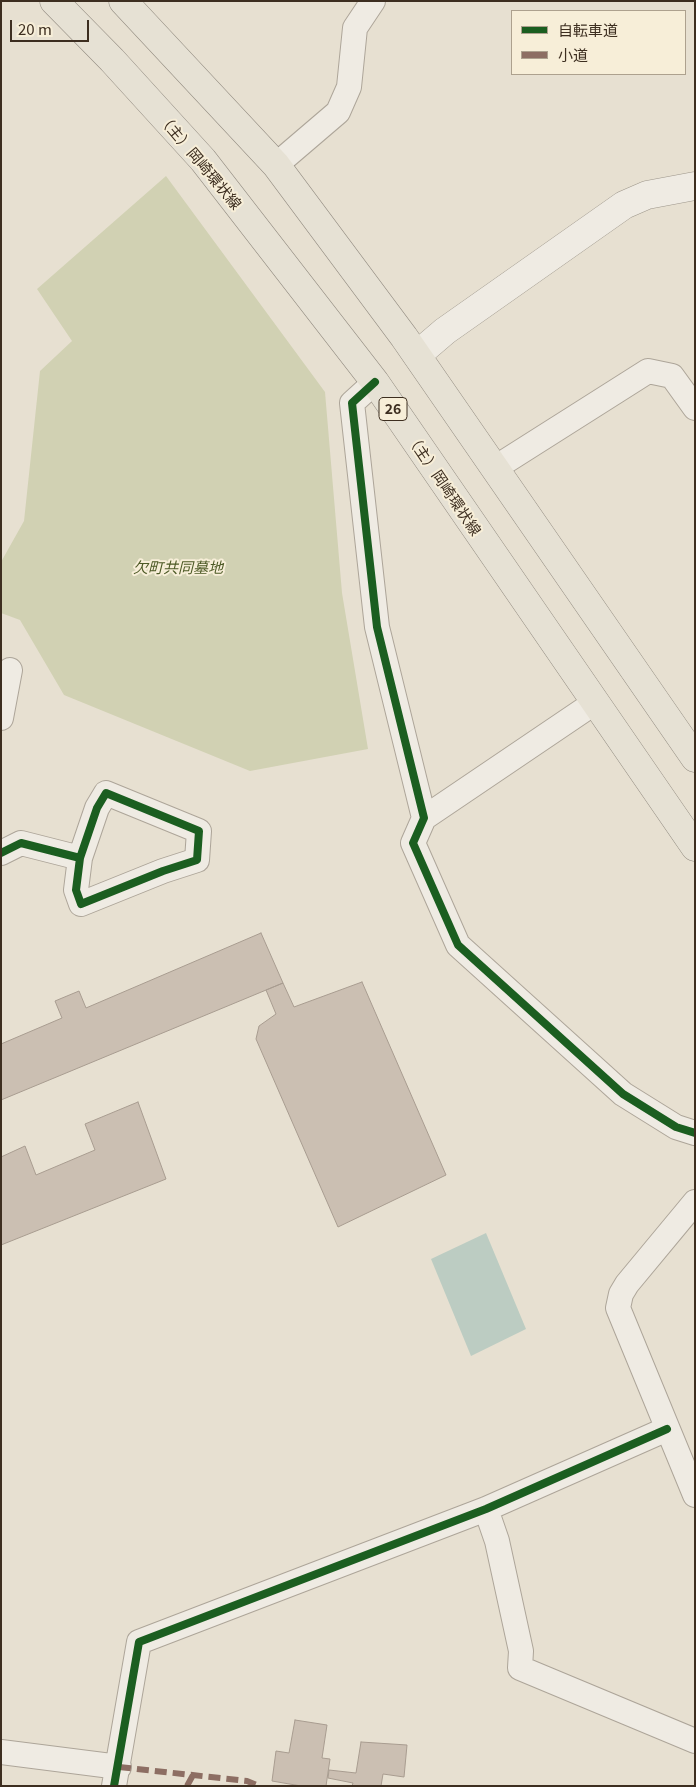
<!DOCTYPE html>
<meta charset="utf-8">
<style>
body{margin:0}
#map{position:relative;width:696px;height:1787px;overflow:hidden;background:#e7e0d1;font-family:Georgia,"Noto Sans JP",serif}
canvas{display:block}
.frame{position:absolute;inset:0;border:2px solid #3d2e20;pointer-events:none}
.legend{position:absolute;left:511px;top:10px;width:175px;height:65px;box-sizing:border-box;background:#f7eed8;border:1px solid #ada18e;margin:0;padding:6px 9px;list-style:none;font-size:15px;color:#3d2e20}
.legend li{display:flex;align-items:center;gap:10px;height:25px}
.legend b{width:25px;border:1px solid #ada18e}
.scale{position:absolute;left:10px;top:20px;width:79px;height:22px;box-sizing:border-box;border:2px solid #3d2e20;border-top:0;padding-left:6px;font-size:15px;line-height:18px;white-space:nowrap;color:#3d2e20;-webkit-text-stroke:4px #f7eed8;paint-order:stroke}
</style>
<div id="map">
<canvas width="696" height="1787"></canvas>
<div class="frame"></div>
<ul class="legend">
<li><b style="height:6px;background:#1b5e20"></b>自転車道</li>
<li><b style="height:6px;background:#8d6e63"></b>小道</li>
</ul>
<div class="scale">20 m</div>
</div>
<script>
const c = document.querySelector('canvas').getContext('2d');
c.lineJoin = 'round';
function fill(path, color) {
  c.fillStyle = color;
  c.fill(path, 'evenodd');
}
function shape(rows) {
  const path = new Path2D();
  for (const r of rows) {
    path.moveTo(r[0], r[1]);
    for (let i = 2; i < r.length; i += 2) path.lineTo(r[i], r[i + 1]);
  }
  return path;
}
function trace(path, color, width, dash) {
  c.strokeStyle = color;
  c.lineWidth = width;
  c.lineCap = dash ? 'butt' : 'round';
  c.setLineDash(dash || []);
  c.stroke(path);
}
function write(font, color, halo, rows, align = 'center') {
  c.font = font + ' Georgia,"Noto Sans JP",serif';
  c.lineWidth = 4;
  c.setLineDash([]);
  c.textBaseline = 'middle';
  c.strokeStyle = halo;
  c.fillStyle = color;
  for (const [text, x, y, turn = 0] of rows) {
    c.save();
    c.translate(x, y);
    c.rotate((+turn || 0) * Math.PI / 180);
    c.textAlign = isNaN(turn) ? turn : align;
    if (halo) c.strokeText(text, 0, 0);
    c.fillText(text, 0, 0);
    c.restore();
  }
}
fill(shape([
 [166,176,325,392,342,593,368,749,250,771,64,695,20,620,1,613,1,562,24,521,40,371,72,341,37,289]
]), '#d1d1b3');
fill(shape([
 [486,1233,526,1329,471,1356,431,1259]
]), '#bcccc2');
const building = shape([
 [261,933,283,983,1,1100,1,1044,62,1018,55,1001,79,991,86,1008,261,933],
 [362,982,446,1175,338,1227,256,1039,259,1026,276,1014,266,990,283,983,294,1007,362,982],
 [138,1102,166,1179,1,1245,1,1157,25,1146,36,1175,95,1150,85,1124,138,1102],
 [295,1720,327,1725,322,1758,330,1759,326,1786,301,1786,272,1781,276,1751,289,1753,295,1720],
 [361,1742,407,1745,404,1777,383,1774,381,1786,352,1786,353,1783,328,1778,329,1770,356,1773,361,1742]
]);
fill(building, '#cbbfb2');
trace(building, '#a89c90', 1);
const street = shape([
 [276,165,338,112,349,87,355,28,373,1],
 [375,382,352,403,377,627,424,818,413,843,458,945,623,1094,676,1127,695,1133],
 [495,468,648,371,672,376,695,408],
 [1,718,10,670],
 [424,818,594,703],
 [1,853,21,843,80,858,97,808,106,793,199,831,197,860,163,871,81,904,76,890,80,858],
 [695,1202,627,1284,621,1294,618,1308,695,1495],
 [486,1509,497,1541,521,1651,520,1668,695,1741],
 [1,1752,119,1767],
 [114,1786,139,1642,486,1509,667,1429]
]);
const secondary = shape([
 [417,355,445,331,624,205,647,195,695,186]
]);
const primary = shape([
 [54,1,112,60,203,160,375,382,695,847],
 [123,1,276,165,404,337,695,758]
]);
trace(street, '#ada599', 26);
trace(secondary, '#9c958a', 29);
trace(primary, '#928b80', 29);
trace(street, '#efebe3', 24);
trace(secondary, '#efebe3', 28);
trace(primary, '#e6e1d4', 28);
trace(shape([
 [119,1767,247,1781,259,1786],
 [187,1786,193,1775]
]), '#8d6e63', 6, [12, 6]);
trace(shape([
 [375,382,352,403,377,627,424,818,413,843,458,945,623,1094,676,1127,695,1133],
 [1,853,21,843,80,858,97,808,106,793,199,831,197,860,163,871,81,904,76,890,80,858],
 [114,1786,139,1642,486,1509,667,1429]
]), '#1b5e20', 8);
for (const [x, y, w] of [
 [393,409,28]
]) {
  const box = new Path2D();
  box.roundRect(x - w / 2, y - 11.5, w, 23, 4);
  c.fillStyle = '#f7eed8';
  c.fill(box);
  trace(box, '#3d2e20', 1);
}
write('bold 14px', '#3d2e20', null, [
 ["26",393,409]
]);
write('15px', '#3d2e20', '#f7eed8', [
 ["（主）岡崎環状線",200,161,50],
 ["（主）岡崎環状線",444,484,56]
]);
write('italic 15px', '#4d5a26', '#f7eed8', [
 ["欠町共同墓地",178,567]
]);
</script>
